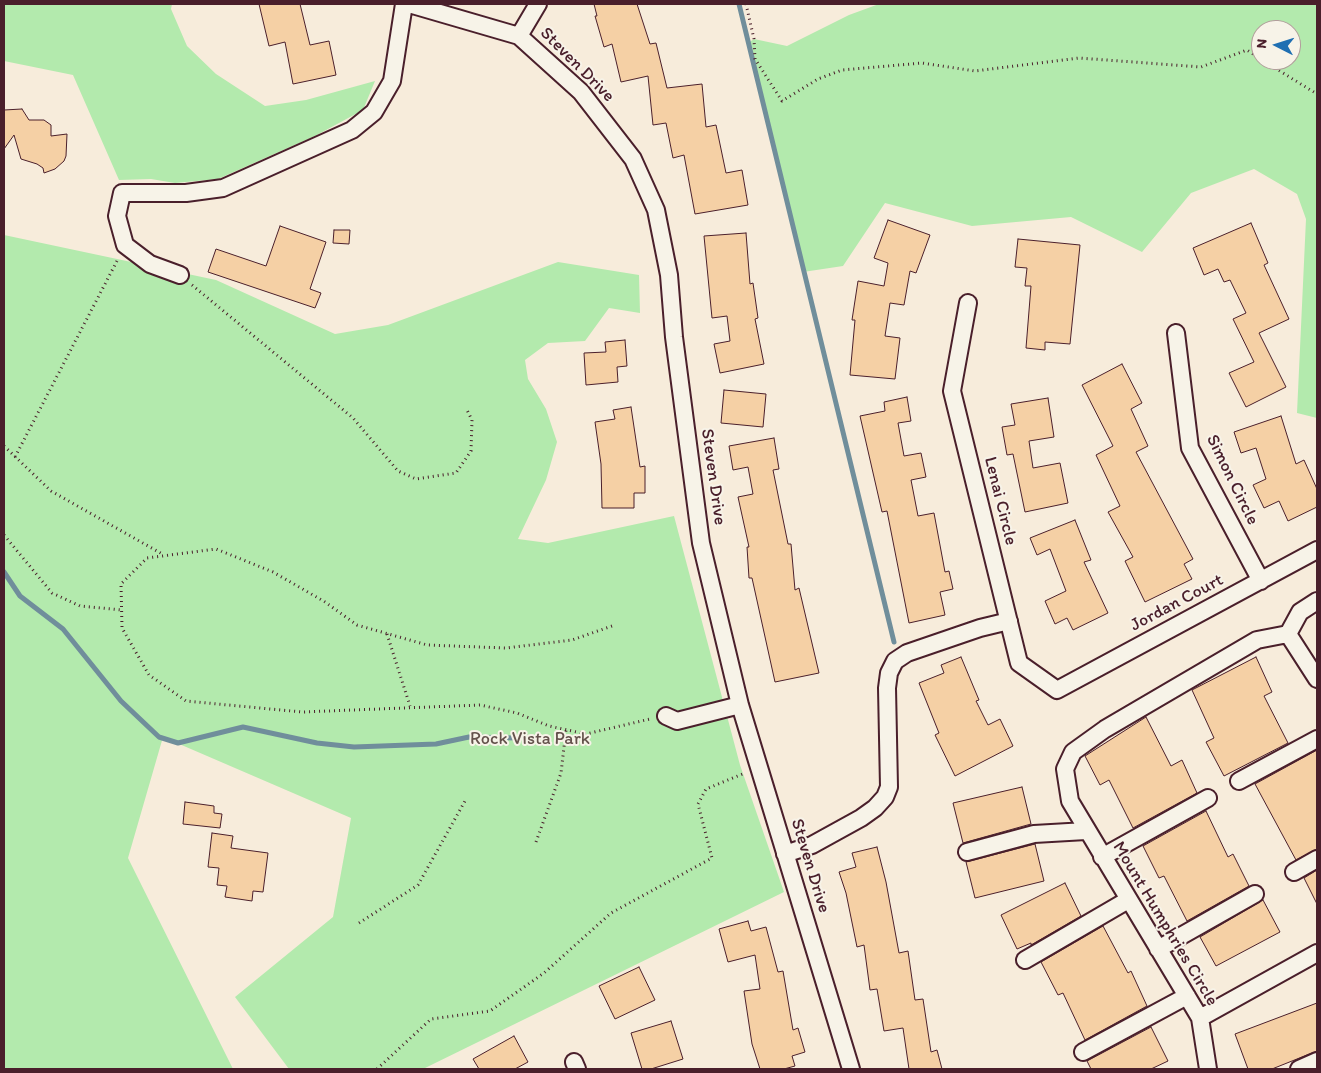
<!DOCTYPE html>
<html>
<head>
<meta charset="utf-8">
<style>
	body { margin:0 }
	#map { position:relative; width:1321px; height:1073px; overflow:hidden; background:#f7ecdb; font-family:Itim,sans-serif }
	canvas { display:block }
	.frame { position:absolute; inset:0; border:5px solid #4a1f2b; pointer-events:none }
	.north { position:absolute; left:1251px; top:20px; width:50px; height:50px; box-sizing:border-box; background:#f7f3e8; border:1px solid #b29e9c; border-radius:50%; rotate:275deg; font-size:14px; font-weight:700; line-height:20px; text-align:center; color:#4a1f2b }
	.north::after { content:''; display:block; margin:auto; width:18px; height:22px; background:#1f6fb2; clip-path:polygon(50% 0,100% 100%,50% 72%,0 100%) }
</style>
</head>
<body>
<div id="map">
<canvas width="1321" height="1073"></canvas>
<div class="frame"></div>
<div class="north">N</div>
</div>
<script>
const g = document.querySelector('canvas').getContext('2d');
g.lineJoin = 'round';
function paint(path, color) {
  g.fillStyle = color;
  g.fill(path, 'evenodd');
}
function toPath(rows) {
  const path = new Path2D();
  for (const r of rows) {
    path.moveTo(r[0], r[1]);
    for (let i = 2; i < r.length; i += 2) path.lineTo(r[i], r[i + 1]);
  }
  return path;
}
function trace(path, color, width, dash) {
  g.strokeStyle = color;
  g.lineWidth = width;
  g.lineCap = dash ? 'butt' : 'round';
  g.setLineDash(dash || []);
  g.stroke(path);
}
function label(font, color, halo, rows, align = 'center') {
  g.font = font + ' Itim,sans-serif';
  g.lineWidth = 4;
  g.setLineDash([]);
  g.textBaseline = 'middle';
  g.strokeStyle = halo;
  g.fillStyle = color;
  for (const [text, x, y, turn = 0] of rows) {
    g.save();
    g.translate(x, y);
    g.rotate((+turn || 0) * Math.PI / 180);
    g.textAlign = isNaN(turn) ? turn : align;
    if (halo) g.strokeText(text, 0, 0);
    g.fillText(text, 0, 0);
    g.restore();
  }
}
paint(toPath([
	[4,4,172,4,171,9,187,46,216,74,265,106,306,100,375,81,363,110,315,136,218,179,175,183,151,179,119,180,73,75,4,61],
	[879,4,1317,4,1317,418,1297,413,1306,219,1297,194,1254,169,1191,193,1142,252,1071,217,972,226,885,203,843,266,803,272,748,43,754,39,787,46,849,15],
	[1261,30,1291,30,1291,60,1261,60],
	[4,235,216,280,335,334,388,325,558,262,639,275,640,313,609,308,585,341,548,343,525,360,528,379,546,409,557,442,546,480,518,539,548,543,674,516,740,765,784,892,423,1069,289,1069,235,997,333,917,351,818,163,737,128,858,233,1069,4,1069]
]), '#b3eaad');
trace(toPath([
	[739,4,894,642],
	[4,572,20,596,63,629,121,701,159,737,178,743,243,727,317,743,354,747,436,744,469,737,518,738]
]), '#708e9b', 5);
const building = toPath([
	[259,4,300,4,310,45,329,41,336,75,293,84,285,42,269,46,259,4],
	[594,4,637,4,650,44,656,43,667,88,702,84,706,127,716,125,726,173,742,170,748,205,695,214,684,155,673,158,666,123,653,125,648,76,621,82,612,44,604,47,595,16,597,16,594,4],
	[22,109,29,120,44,120,51,125,51,136,67,134,66,156,64,161,55,169,44,173,43,168,37,164,21,159,14,135,4,149,4,110,22,109],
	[888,220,930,235,916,273,910,271,904,305,890,303,885,336,900,338,895,379,850,375,855,320,852,320,858,281,884,286,888,263,874,258,888,220],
	[1251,223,1268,263,1264,265,1289,319,1259,333,1286,387,1246,407,1229,373,1254,362,1233,319,1246,313,1230,280,1224,282,1218,269,1204,275,1193,248,1251,223],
	[280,226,326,242,310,289,321,293,315,308,208,272,216,249,266,266,280,226],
	[334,230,350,230,349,244,333,243,334,230],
	[746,233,750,284,753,283,758,318,755,319,764,364,720,373,714,344,730,341,727,316,712,318,704,236,746,233],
	[1018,239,1080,245,1070,344,1045,342,1045,350,1026,348,1031,286,1025,286,1027,268,1015,267,1018,239],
	[625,340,627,366,617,367,618,382,586,385,584,353,606,352,605,342,625,340],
	[1122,364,1142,403,1131,409,1148,446,1136,452,1193,559,1184,564,1192,579,1145,602,1125,561,1133,557,1108,512,1120,506,1096,455,1113,446,1082,385,1122,364],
	[724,390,766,394,763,427,721,423,724,390],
	[907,397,911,421,898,423,904,456,921,453,926,477,911,480,918,516,934,513,945,572,949,571,953,589,940,592,945,615,909,623,887,511,882,512,860,416,885,411,884,402,907,397],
	[1048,398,1054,437,1029,441,1033,468,1060,463,1068,503,1025,512,1013,454,1007,455,1002,427,1015,425,1011,404,1048,398],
	[631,407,640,467,645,466,645,493,634,493,634,508,602,508,601,464,595,422,615,419,613,410,631,407],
	[1281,416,1296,464,1304,460,1317,489,1317,507,1288,521,1279,501,1264,508,1253,485,1266,479,1256,448,1241,453,1234,432,1281,416],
	[774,438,779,469,773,470,788,544,791,544,795,590,799,588,819,673,775,682,752,578,749,578,747,547,749,547,738,497,753,494,748,467,733,470,729,446,774,438],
	[1075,520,1091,560,1084,562,1108,613,1073,630,1067,618,1055,624,1045,601,1066,591,1050,549,1037,555,1030,538,1075,520],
	[961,657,979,700,976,701,988,725,1000,719,1013,746,955,776,935,735,939,733,919,683,944,673,941,665,961,657],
	[1256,657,1272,692,1264,696,1288,743,1224,776,1206,742,1214,738,1192,690,1256,657],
	[1146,717,1171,766,1182,760,1197,793,1133,828,1109,780,1100,785,1085,756,1146,717],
	[1317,750,1317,849,1296,860,1255,784,1317,750],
	[1022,787,1031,824,963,843,953,803,1022,787],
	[185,802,214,806,214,813,222,814,220,828,183,824,185,802],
	[1206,811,1228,857,1233,854,1249,886,1187,921,1164,876,1159,878,1143,846,1206,811],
	[212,833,233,836,231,848,268,853,263,892,253,891,252,901,225,897,227,886,217,885,219,868,208,867,212,833],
	[1035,844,1044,881,975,898,966,862,1035,844],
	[877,847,886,882,899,953,908,951,915,1000,923,999,931,1052,937,1050,942,1069,909,1069,903,1028,884,1031,877,989,870,990,864,945,857,947,846,893,839,872,856,867,852,853,877,847],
	[1317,870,1317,904,1304,878,1317,870],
	[1065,883,1081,916,1031,945,1031,943,1017,949,1001,915,1065,883],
	[1263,900,1280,932,1216,966,1200,937,1263,900],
	[748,921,751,931,766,927,778,972,783,971,793,1030,798,1028,805,1052,792,1056,795,1066,784,1069,760,1069,752,1044,744,991,760,989,755,955,728,962,719,929,748,921],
	[1103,926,1128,973,1131,971,1147,1006,1085,1040,1063,993,1058,995,1041,962,1103,926],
	[639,967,655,1000,615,1019,599,986,639,967],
	[1317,1003,1317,1051,1272,1069,1248,1069,1235,1034,1317,1003],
	[671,1021,683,1059,651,1069,642,1069,631,1033,671,1021],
	[1151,1027,1168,1061,1151,1069,1091,1069,1087,1061,1151,1027],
	[514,1036,528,1062,515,1069,479,1069,473,1059,514,1036]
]);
paint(building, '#f5d0a5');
trace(building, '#4a1f2b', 1);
const minor = toPath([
	[409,4,519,36,581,92,633,159,656,210,669,275,674,337,701,543,740,705,851,1069],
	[519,36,538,4],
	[180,275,150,264,125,245,117,216,122,193,186,193,223,188,352,130,374,112,392,81,404,4],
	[968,303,952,391,1019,663,1057,690,1317,550],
	[1176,333,1190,448,1261,581],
	[1317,601,1300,612,1288,634,1317,679],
	[666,716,677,721,740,705],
	[1239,781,1317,739],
	[967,852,1034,834,1086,831],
	[785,854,812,845,861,818,875,808,885,797,889,787,887,688,889,673,895,661,907,653,980,628,1009,621],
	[1102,857,1208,798],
	[1294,872,1317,859],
	[1158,949,1255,894],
	[1025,960,1128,900],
	[1200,1018,1317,953],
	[1083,1052,1187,996],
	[574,1062,577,1069],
	[1208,1069,1200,1018,1070,801,1065,769,1073,752,1105,729,1257,640,1288,634],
	[1299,1069,1317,1061]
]);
trace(minor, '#4a1f2b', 20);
trace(toPath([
	[746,4,754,39,755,59,782,101,818,79,842,70,922,63,975,71,1079,58,1201,67,1247,50,1261,59],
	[1262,60,1317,94],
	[192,285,353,418,398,471,416,479,456,473,471,451,472,420,467,410],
	[4,446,51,491,164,555],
	[15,457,118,259],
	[4,535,52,593,80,606,122,610],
	[612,626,572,640,506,648,427,645,357,625,325,602,273,572,216,549,147,558,121,584,122,628,149,675,186,701,302,712,480,705,517,713,549,726,586,734,650,719],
	[387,634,410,706],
	[536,842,561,773,566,730],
	[359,923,418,885,465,801],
	[377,1069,431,1019,490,1011,544,973,611,913,712,858,698,804,706,789,745,773]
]), '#4a1f2b', 3, [1, 4]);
trace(minor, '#f7f3e8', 16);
label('18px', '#4a1f2b', '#f7f3e8', [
	["Steven Drive",577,65,45],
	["Steven Drive",713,477,82],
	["Simon Circle",1232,480,64],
	["Lenai Circle",1000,501,76],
	["Jordan Court",1177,603,-28],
	["Steven Drive",810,866,73],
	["Mount Humphries Circle",1165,924,59]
]);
label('18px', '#64524c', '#f7f3e8', [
	["Rock Vista Park",530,739]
]);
</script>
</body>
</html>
